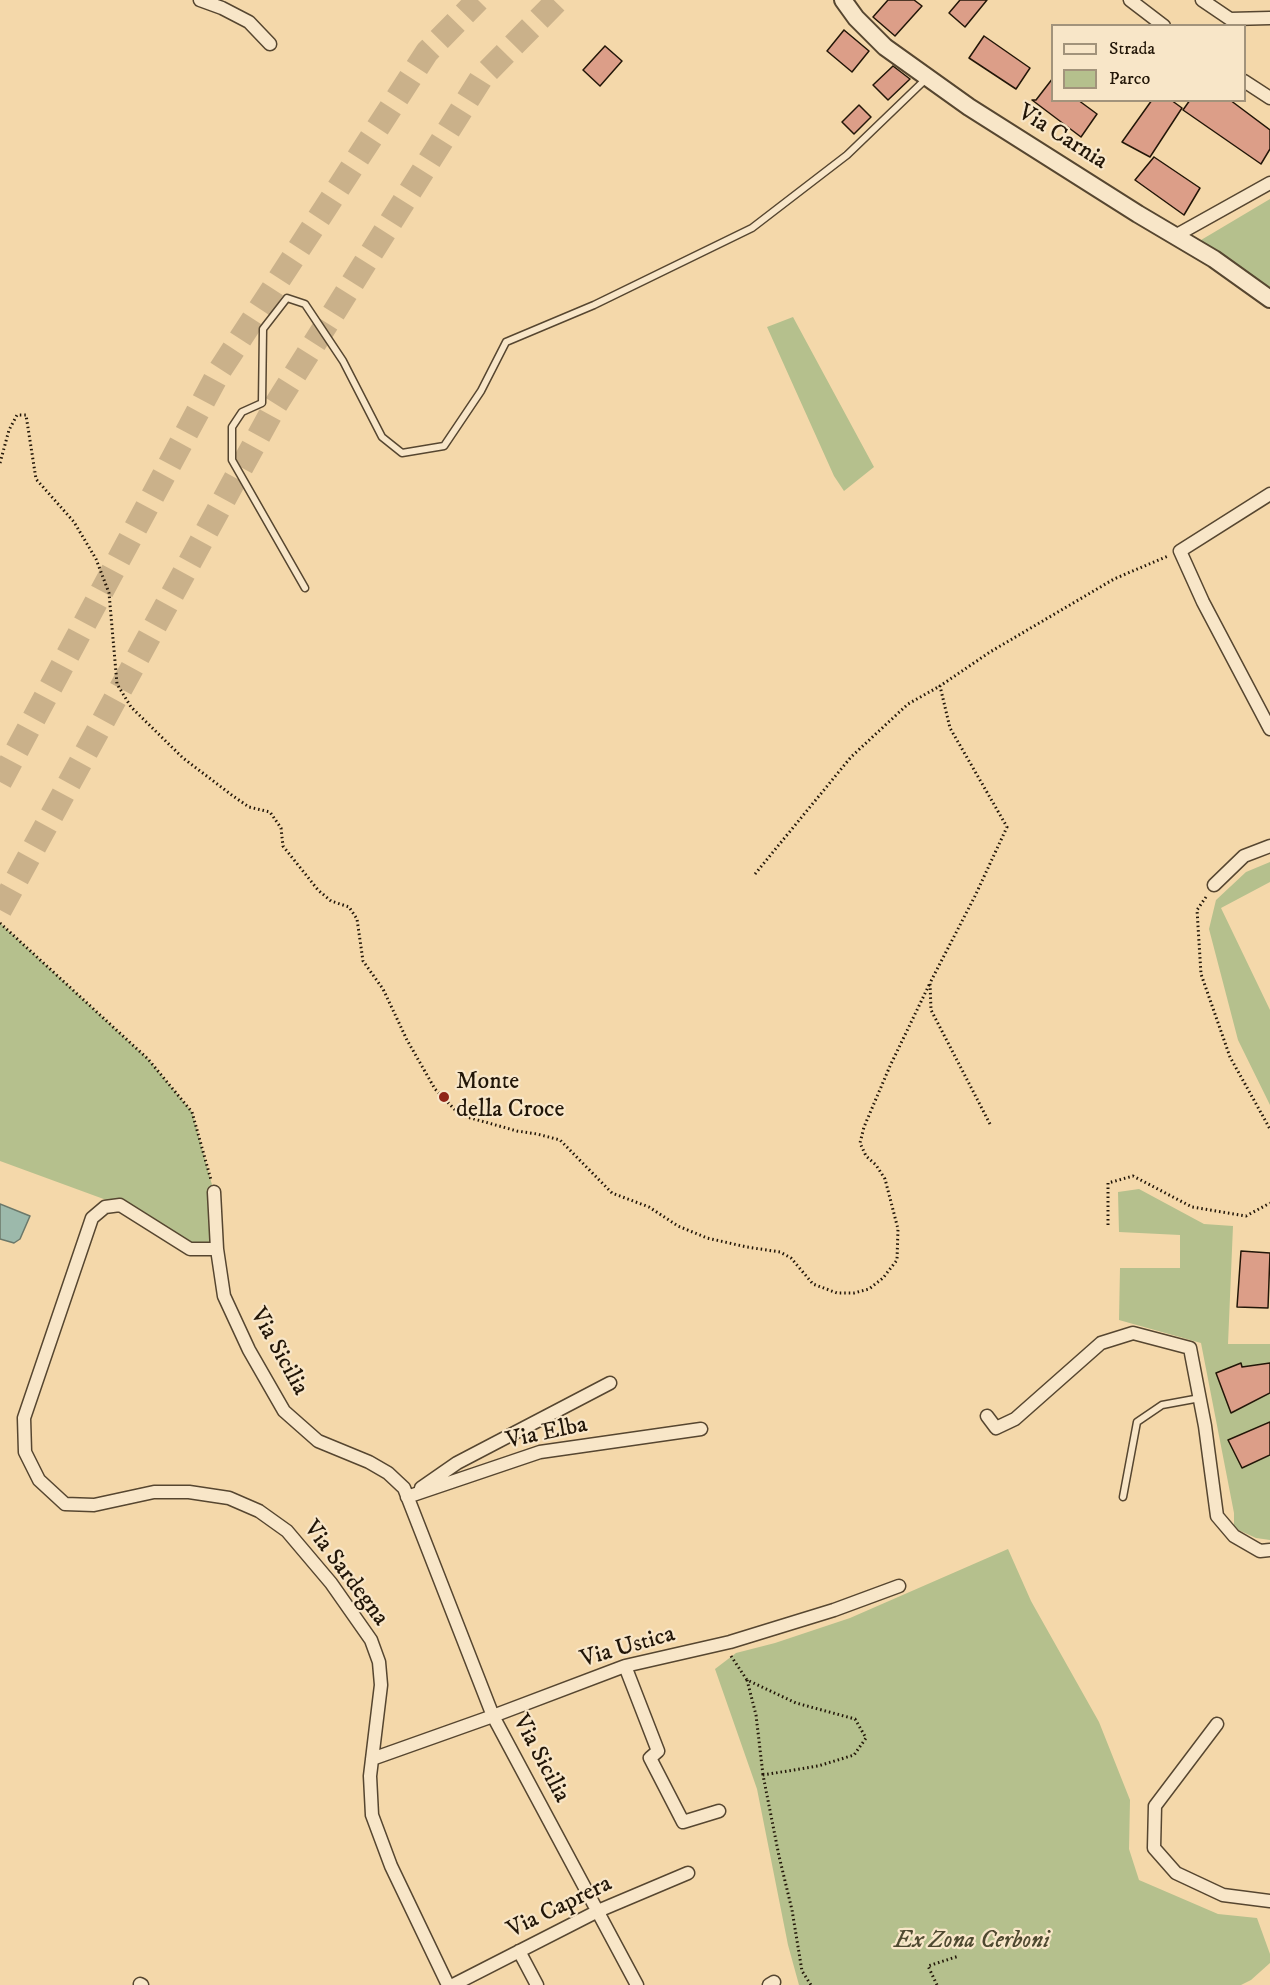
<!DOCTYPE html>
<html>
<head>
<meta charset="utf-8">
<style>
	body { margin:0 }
	#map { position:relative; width:1270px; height:1985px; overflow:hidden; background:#f4d8aa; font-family:"IM FELL DW Pica",serif }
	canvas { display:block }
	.legend { position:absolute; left:1051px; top:24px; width:195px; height:78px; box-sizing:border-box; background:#f8e6c8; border:2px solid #a2937b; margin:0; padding:8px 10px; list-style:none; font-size:18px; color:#221608 }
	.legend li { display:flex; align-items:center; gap:12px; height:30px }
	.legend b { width:30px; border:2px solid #a2937b }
</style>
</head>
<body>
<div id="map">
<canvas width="1270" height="1985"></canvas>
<ul class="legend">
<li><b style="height:8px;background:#f8e6c8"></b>Strada</li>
<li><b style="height:16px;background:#b5c08d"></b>Parco</li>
</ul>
</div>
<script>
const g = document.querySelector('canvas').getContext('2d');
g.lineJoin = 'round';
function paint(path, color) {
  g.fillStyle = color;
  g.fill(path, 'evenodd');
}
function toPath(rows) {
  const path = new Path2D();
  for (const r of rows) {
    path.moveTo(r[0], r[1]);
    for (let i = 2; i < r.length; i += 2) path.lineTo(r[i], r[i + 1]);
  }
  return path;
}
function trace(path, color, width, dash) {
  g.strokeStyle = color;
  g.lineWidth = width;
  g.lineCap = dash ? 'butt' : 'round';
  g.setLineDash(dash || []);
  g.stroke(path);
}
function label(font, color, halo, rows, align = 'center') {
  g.font = font + ' "IM FELL DW Pica",serif';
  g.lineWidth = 4.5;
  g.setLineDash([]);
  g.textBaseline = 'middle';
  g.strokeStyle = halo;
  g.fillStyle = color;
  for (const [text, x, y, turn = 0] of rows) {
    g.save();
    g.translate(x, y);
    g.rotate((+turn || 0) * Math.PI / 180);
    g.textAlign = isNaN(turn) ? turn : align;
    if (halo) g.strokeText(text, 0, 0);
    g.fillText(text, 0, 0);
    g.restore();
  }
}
paint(toPath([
	[1270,199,1270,287,1268,288,1196,243],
	[793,317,874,467,844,491,834,476,767,327],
	[1270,862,1270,882,1221,908,1270,1010,1270,1105,1238,1040,1209,929,1216,900,1246,872],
	[0,923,148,1059,192,1112,214,1192,217,1249,190,1249,120,1205,0,1161],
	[1139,1189,1204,1224,1233,1226,1228,1344,1270,1344,1270,1540,1256,1538,1234,1528,1234,1513,1201,1343,1119,1320,1120,1268,1180,1268,1180,1235,1119,1232,1118,1192],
	[1008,1549,1031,1601,1099,1722,1130,1800,1129,1849,1139,1880,1218,1914,1257,1918,1270,1954,1270,1963,1251,1980,1241,1985,799,1985,788,1945,757,1789,715,1669,736,1653,775,1643,850,1618]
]), '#b5c08d');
const water = toPath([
	[0,1204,30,1216,20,1239,14,1243,0,1239,0,1204]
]);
paint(water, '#9cb9ab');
trace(water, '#6b786a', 1.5);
const building = toPath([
	[888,0,914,0,922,6,895,36,873,17,888,0],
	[960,0,987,0,965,27,949,13,960,0],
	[844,30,869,51,852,72,827,51,844,30],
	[984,36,1030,68,1016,89,969,58,984,36],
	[605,46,622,61,600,86,583,70,605,46],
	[893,66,910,79,888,100,873,85,893,66],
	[1053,78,1053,100,1078,100,1097,114,1081,137,1032,100,1036,100,1053,78],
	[1152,100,1171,100,1182,108,1150,157,1122,142,1152,100],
	[1190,100,1230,100,1270,130,1270,149,1261,164,1183,110,1190,100],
	[859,105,871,117,854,134,842,122,859,105],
	[1154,157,1200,188,1184,215,1135,180,1154,157],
	[1241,1251,1270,1253,1268,1308,1237,1307,1241,1251],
	[1241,1363,1242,1367,1270,1363,1270,1393,1231,1413,1216,1373,1241,1363],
	[1270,1422,1270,1455,1242,1468,1228,1440,1270,1422]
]);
paint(building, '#dc9e88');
trace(building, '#221608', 1.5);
trace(toPath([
	[0,782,220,370,427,52,478,0],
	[0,910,275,406,482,77,558,0]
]), '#cab18a', 24, [24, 12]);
const service = toPath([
	[305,588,232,460,232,427,242,412,262,403,263,329,287,298,305,304,343,361,382,437,402,453,444,446,481,391,506,342,594,305,752,228,847,155,927,78],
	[1123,1497,1137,1422,1162,1405,1200,1398]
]);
const minor = toPath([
	[200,0,222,8,249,22,270,44],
	[1130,0,1164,26],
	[1202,0,1230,19,1270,18],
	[1244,81,1270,98],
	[1175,236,1270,183],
	[1270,494,1180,551,1203,602,1270,729],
	[1214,885,1244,856,1270,846],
	[214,1192,217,1249,224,1296,249,1350,284,1411,318,1441,369,1462,388,1473,404,1488,493,1716,637,1985],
	[217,1249,190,1249,120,1205,105,1207,92,1218,24,1418,25,1452,39,1480,65,1504,94,1505,154,1492,189,1492,229,1498,259,1511,287,1531,331,1583,371,1640,379,1662,381,1685,370,1776,372,1815,391,1866,448,1985],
	[987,1416,996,1428,1015,1419,1101,1343,1133,1333,1190,1348,1205,1426,1217,1516,1234,1536,1260,1551,1270,1550],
	[421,1488,457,1463,610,1383],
	[407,1497,540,1452,701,1429],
	[625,1666,658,1751,650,1758,683,1822,719,1811],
	[1217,1724,1155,1806,1154,1848,1176,1873,1223,1895,1270,1901],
	[372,1759,493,1716,625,1666,730,1642,834,1610,899,1586],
	[519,1951,537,1985],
	[140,1984,142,1985],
	[453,1985,598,1911,688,1873],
	[769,1985,774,1982]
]);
const tertiary = toPath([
	[843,0,856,18,885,47,969,107,1138,214,1214,259,1270,299]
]);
trace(service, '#564630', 9);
trace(minor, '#564630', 15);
trace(tertiary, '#564630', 20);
trace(toPath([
	[0,463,9,430,17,415,26,415,36,479,74,522,96,559,109,593,117,684,131,707,183,758,233,796,249,807,270,812,281,828,283,846,318,890,331,901,349,907,357,919,363,961,383,989,407,1040,435,1089,460,1115,517,1131,537,1134,560,1140,612,1193,649,1207,678,1226,707,1238,747,1247,780,1252,791,1258,813,1284,837,1293,854,1293,869,1289,883,1278,897,1260,898,1229,885,1179,876,1165,866,1156,860,1143,864,1127,890,1066,930,983],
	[755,874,851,757,908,704,940,686],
	[1206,897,1197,910,1201,974,1230,1057,1270,1129],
	[0,923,148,1059,192,1112,211,1180],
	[990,1124,931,1010,930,983,975,896,1007,827,950,728,940,686,990,652,1114,579,1168,556],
	[1108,1225,1108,1183,1133,1176,1192,1207,1246,1216,1270,1203],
	[731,1656,747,1680,796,1703,855,1719,866,1738,854,1755,818,1766,763,1775,779,1856,792,1910,802,1971,811,1985],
	[747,1680,756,1715,763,1775],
	[937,1985,928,1966,959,1956]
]), '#221608', 3, [1.5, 3]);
trace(service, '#f8e6c8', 6);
trace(minor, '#f8e6c8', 12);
trace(tertiary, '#f8e6c8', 16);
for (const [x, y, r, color] of [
	[444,1097,6,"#8f2418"]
]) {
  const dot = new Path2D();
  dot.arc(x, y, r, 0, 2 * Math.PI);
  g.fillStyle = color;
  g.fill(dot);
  trace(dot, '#f8e6c8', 2);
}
label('24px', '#221608', '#f8e6c8', [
	["Via Carnia",1062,138,32],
	["Via Sicilia",278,1352,61],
	["Via Elba",547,1434,-12],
	["Via Sardegna",345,1574,53],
	["Via Ustica",628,1648,-16],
	["Via Sicilia",540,1759,62],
	["Via Caprera",560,1908,-26]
]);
label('24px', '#221608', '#f8e6c8', [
	["Monte",456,1083],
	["della Croce",456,1111]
], 'left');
label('italic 24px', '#4e4930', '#f8e6c8', [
	["Ex Zona Cerboni",972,1942]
]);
</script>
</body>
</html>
